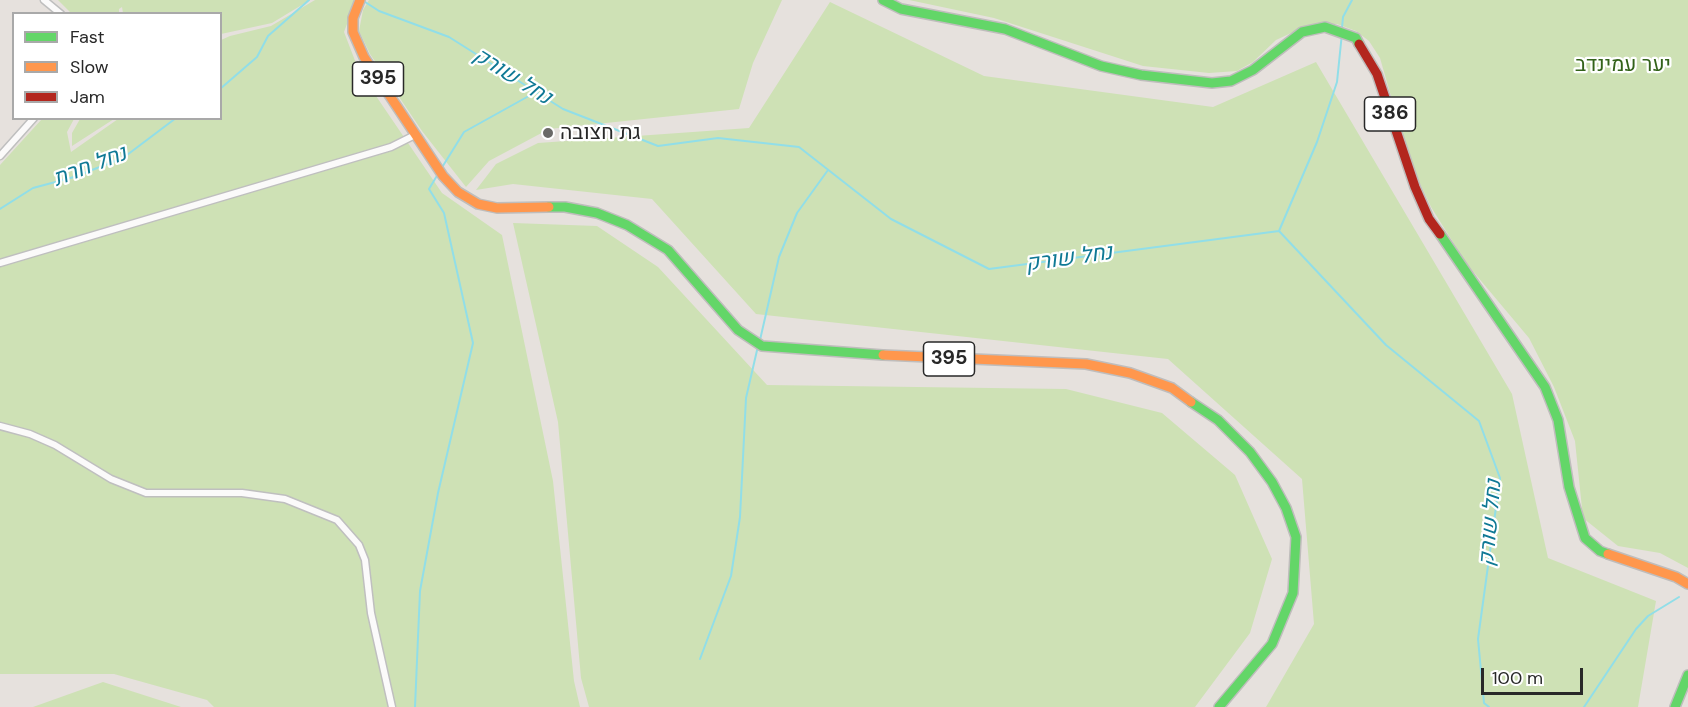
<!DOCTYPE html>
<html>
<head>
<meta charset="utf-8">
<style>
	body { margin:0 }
	#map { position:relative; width:1688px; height:707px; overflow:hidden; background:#e6e1dd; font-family:"DM Sans",sans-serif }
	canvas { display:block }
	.legend { position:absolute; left:12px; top:12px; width:210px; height:108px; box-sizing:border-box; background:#fff; border:2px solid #a9a9a9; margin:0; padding:8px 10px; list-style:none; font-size:18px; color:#282828 }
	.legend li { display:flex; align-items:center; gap:12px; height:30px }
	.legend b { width:30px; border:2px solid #a9a9a9 }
	.scale { position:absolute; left:1481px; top:668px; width:102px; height:27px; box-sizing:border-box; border:3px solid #282828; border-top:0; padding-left:8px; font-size:18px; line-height:21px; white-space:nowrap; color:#282828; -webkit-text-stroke:4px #fff; paint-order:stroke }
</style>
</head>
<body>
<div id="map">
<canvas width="1688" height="707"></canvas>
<ul class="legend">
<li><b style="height:8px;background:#63d668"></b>Fast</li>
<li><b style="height:8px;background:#ff974d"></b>Slow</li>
<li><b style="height:8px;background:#b3261e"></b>Jam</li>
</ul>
<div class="scale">100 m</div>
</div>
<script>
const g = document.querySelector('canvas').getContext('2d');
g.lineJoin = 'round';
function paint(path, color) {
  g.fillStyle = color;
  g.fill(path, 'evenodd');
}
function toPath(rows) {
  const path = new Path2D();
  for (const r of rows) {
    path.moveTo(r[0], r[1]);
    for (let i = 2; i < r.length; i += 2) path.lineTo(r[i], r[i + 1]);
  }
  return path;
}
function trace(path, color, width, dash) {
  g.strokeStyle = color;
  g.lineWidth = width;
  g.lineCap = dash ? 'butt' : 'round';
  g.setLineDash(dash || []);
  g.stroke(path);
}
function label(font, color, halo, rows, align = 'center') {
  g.font = font + ' "DM Sans",Heebo,sans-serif';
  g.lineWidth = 4.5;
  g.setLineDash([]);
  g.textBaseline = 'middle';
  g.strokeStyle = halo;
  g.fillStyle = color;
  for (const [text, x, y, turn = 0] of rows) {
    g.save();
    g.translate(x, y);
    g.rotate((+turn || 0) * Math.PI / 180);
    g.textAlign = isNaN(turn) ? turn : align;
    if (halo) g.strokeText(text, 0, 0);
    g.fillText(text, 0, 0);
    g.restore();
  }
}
paint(toPath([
	[58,0,310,0,272,23,221,34,220,14,123,13,122,7,119,9,119,13,71,13],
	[315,0,356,0,344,32,359,71,442,193,502,235,553,481,574,681,580,707,214,707,207,700,114,674,0,674,0,165,42,119,74,119,67,132,71,152,118,119,220,118,221,40,230,36,271,26],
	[369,0,782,0,753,63,739,109,549,129,489,161,466,187,422,131,370,54,359,31,363,10],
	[909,0,1688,0,1688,568,1660,553,1618,546,1583,518,1575,441,1554,387,1529,338,1466,263,1431,207,1410,162,1380,58,1369,41,1356,31,1337,24,1302,28,1276,40,1253,62,1237,71,1209,73,1143,66,994,18],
	[830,2,984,76,1213,107,1316,62,1512,394,1548,558,1656,601,1638,707,1266,707,1314,624,1302,479,1168,359,756,314,652,199,513,184,476,190,496,164,538,143,749,128],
	[80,119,80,118,114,119,72,146,72,133],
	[513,223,597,226,658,267,767,385,1066,389,1162,413,1235,475,1272,559,1250,633,1195,707,589,707,581,678,558,422],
	[103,682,181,707,33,707]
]), '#cee1b5');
trace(toPath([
	[362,0,379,11,449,37,563,109,658,146,718,138,799,147,891,219,989,269,1279,231,1386,345,1479,421,1500,478,1478,639,1484,703,1489,707],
	[1342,28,1343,17,1352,0],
	[220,89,257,57,268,36,309,0],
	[441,169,464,132,536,92],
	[0,209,33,188,74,177,123,158,176,118],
	[1279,231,1317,142,1337,82,1342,33],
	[760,340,779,257,797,213,828,170],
	[700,659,731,576,740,517,746,398,758,346],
	[415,707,420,591,438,493,473,343,444,213,429,189,438,174],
	[1584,707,1636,629,1648,616,1679,597]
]), '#91dee8', 2);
const street = toPath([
	[44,0,61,14],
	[0,156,34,118],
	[0,263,391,147,415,135],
	[0,426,30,434,55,445,111,479,146,493,242,493,285,499,337,520,359,545,365,560,371,613,392,707]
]);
const fast = toPath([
	[883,0,901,9,1005,29,1101,66,1141,75,1212,83,1231,81,1253,70,1302,32,1325,27,1356,38,1359,44],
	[549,207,565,207,597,213,627,225,668,250,738,330,762,346,883,355],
	[1440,234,1545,387,1558,420,1569,487,1585,538,1600,551,1608,554],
	[1191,402,1218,420,1250,452,1272,482,1286,508,1296,537,1293,593,1272,644,1219,707],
	[1675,707,1688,675]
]);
const slow = toPath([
	[360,0,353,18,353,32,364,57,443,176,458,192,478,204,497,208,549,207],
	[883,355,1086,364,1130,373,1172,388,1191,402],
	[1608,554,1676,577,1688,584]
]);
const jam = toPath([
	[1359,44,1377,74,1415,187,1429,219,1440,234]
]);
trace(street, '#bfbfbf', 9);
trace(fast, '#bfbdbc', 12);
trace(slow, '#bfbdbc', 12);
trace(jam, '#bfbdbc', 12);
trace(street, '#fbfafa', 6);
trace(fast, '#63d668', 9);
trace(slow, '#ff974d', 9);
trace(jam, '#b3261e', 9);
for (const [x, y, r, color] of [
	[548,133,6,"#6a6967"]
]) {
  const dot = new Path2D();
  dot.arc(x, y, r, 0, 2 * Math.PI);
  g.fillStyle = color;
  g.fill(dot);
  trace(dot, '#fff', 2);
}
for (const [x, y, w] of [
	[378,79,51],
	[1390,114,51],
	[949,359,51]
]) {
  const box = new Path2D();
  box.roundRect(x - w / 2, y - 17, w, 34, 4.5);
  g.fillStyle = '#fff';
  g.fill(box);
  trace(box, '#282828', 1.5);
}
label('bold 20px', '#282828', null, [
	["395",378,79],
	["386",1390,114],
	["395",949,359]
]);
label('21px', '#33621a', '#fff', [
	["יער עמינדב",1623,65]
]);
label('21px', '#282828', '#fff', [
	["גת חצובה",560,133]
], 'left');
label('italic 22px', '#0f7995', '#fff', [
	["נחל שורק",512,77,32],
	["נחל חרת",90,167,-21],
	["נחל שורק",1069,259,-8],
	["נחל שורק",1491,523,-85]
]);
</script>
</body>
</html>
